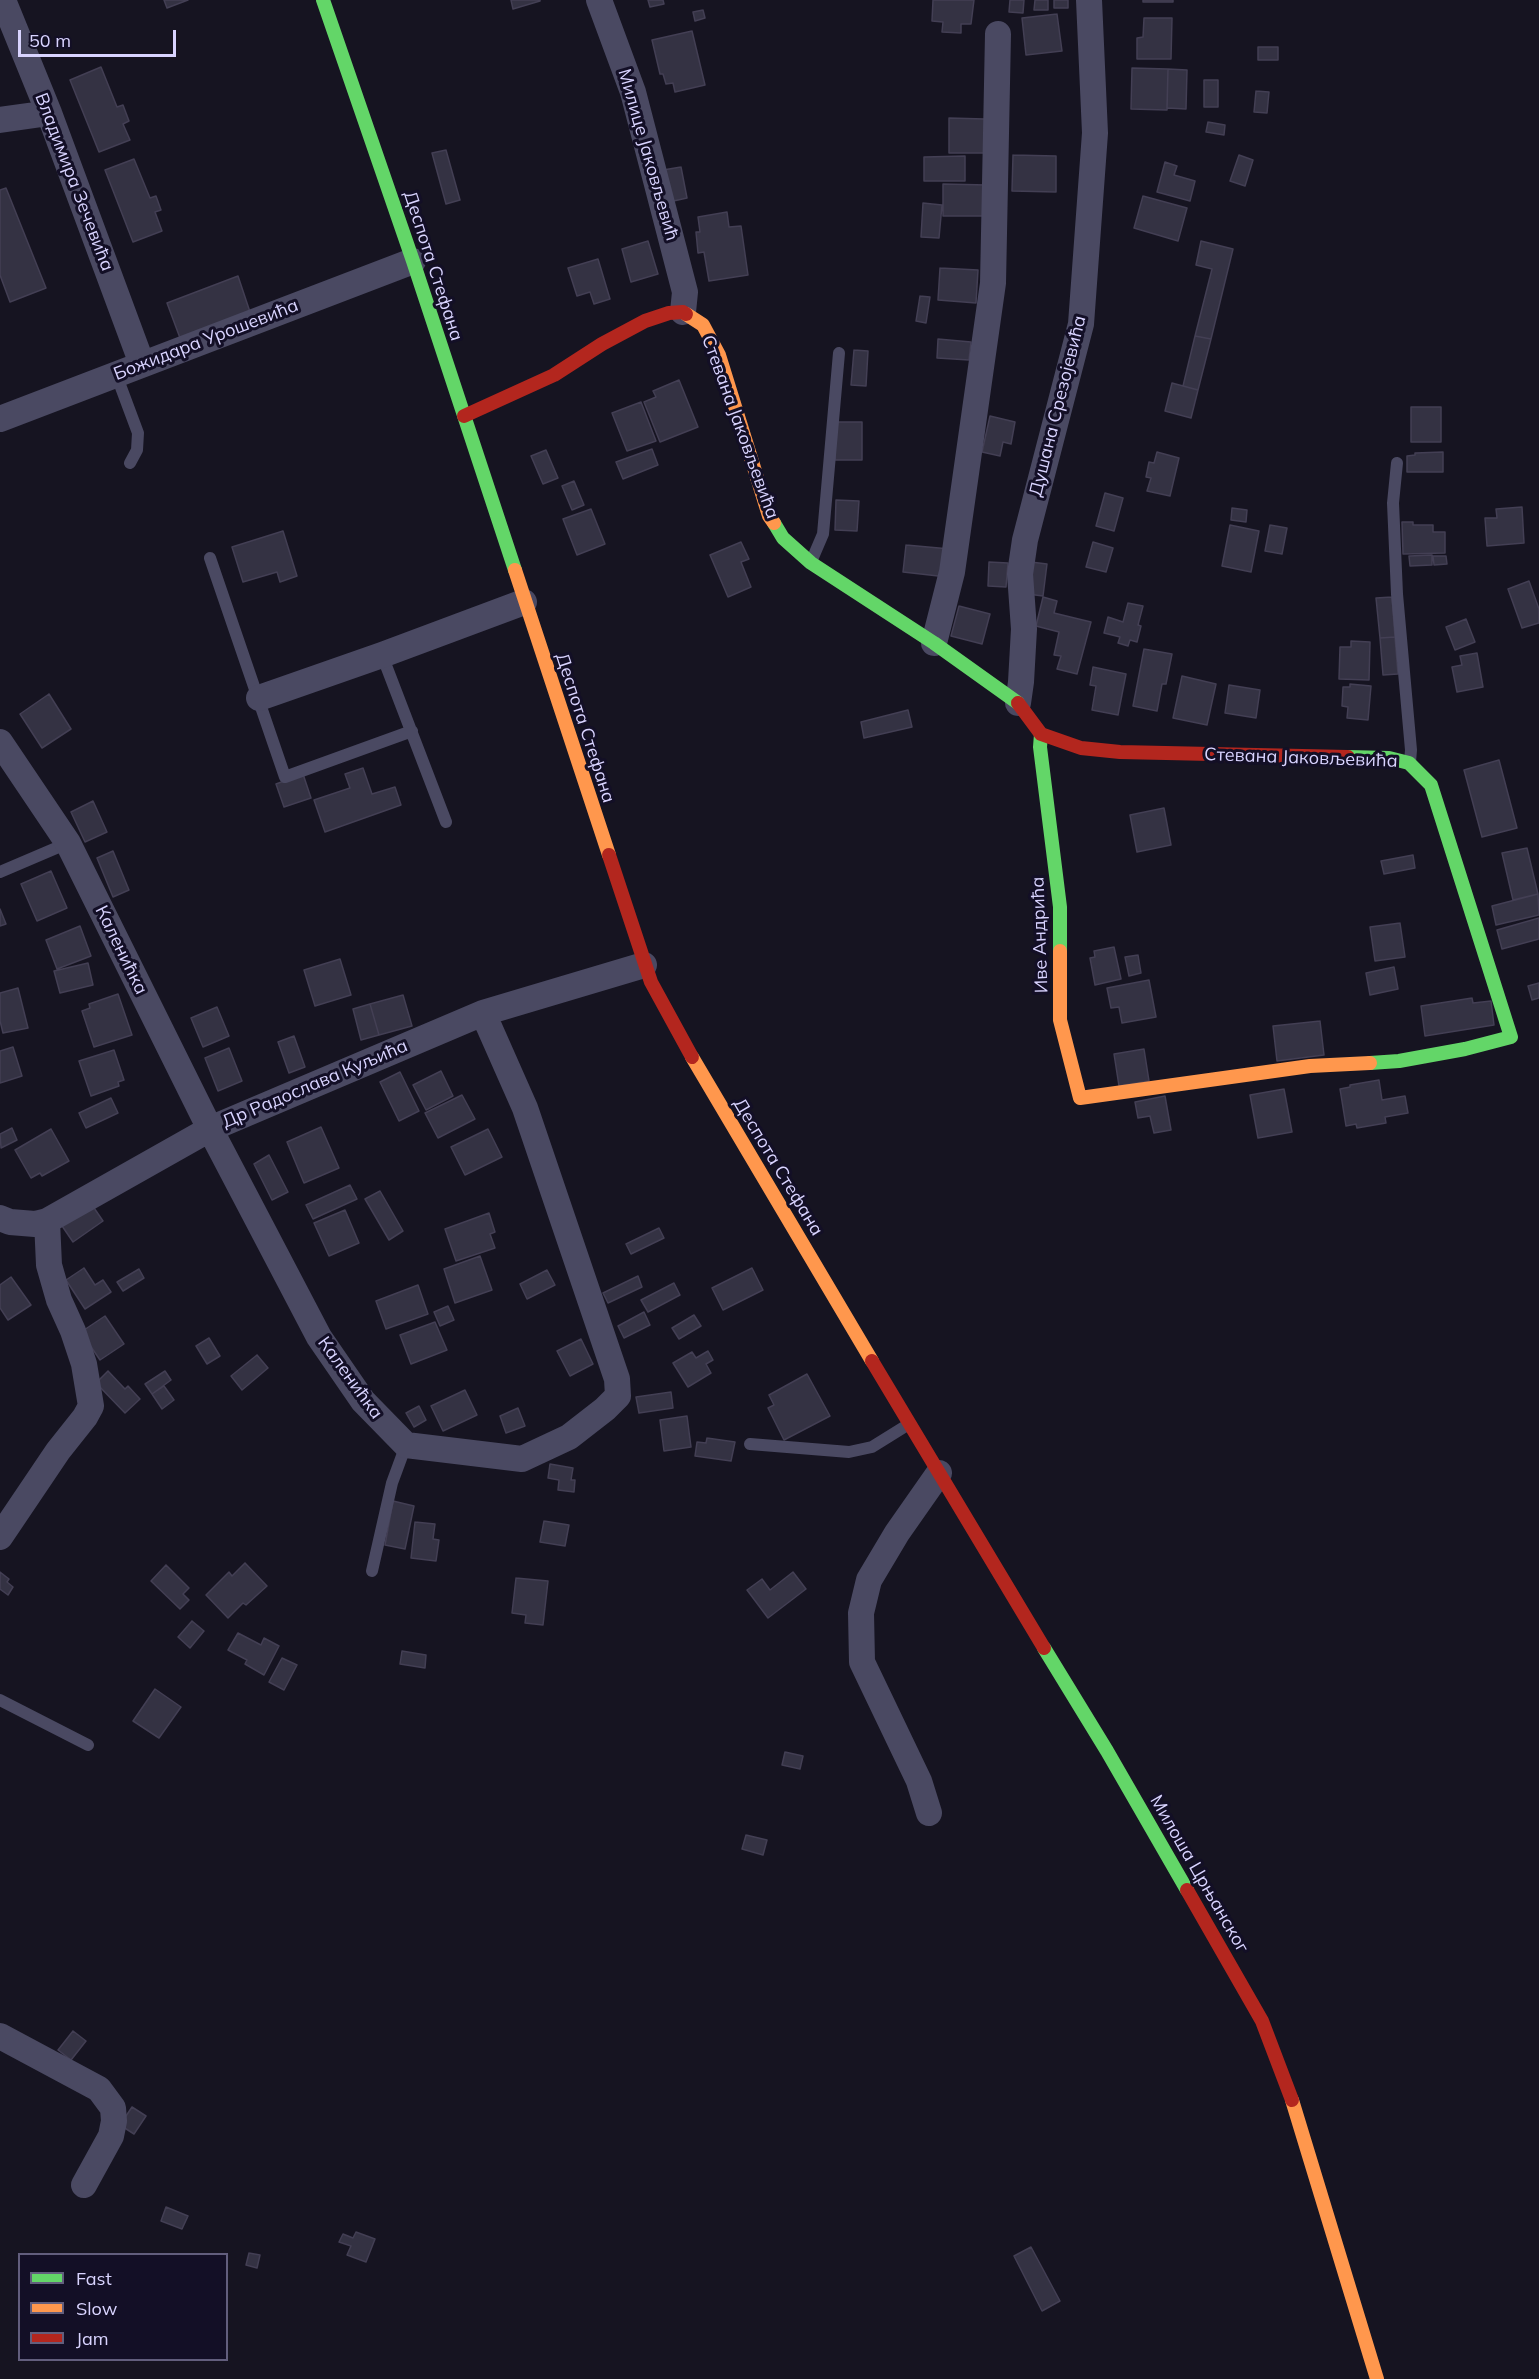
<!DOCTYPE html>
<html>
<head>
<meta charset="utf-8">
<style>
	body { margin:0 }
	#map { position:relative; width:1539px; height:2379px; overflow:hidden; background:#161421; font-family:Mulish,sans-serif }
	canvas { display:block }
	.legend { position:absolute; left:18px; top:2253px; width:210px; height:108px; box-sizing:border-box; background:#130f26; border:2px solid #625e7d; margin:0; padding:8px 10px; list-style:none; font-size:18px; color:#d9d4ff }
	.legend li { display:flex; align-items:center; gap:12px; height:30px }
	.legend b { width:30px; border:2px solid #625e7d }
	.scale { position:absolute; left:18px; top:30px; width:158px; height:27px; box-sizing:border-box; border:3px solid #d9d4ff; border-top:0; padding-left:8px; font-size:18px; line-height:21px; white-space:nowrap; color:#d9d4ff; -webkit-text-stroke:4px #130f26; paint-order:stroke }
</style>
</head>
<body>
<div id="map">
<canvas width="1539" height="2379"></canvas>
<ul class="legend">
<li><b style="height:8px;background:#63d668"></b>Fast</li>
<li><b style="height:8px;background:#ff974d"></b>Slow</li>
<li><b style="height:8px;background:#b3261e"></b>Jam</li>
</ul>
<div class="scale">50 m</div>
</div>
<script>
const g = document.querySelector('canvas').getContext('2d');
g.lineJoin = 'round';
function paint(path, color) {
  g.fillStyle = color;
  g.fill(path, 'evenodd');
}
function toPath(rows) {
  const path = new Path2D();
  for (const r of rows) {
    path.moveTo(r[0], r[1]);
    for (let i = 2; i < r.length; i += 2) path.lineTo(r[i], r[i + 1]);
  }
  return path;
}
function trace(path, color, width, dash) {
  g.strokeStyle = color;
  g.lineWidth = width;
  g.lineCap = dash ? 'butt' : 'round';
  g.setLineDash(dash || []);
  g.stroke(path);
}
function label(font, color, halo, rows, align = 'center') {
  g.font = font + ' Mulish,sans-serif';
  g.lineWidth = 6;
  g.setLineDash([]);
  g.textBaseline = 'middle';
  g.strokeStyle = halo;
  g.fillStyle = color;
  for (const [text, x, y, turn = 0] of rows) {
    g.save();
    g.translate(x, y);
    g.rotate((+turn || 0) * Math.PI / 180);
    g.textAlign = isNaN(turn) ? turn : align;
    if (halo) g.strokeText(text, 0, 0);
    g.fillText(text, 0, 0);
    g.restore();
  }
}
const building = toPath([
	[164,0,188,0,167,8,164,0],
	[511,0,540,0,540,1,513,9,511,0],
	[648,0,663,0,664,4,650,7,648,0],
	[933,0,974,0,971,24,961,24,961,33,942,32,943,22,932,21,933,0],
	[1010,0,1024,0,1023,13,1009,12,1010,0],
	[1035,0,1048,0,1048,10,1034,10,1035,0],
	[1054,0,1068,0,1068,8,1054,8,1054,0],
	[1143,0,1173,0,1173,2,1143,2,1143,0],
	[703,10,705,18,695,21,693,12,703,10],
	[1057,14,1062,51,1026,55,1022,18,1057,14],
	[1144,18,1172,18,1171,59,1137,59,1137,38,1143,37,1144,18],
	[692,31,705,85,675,92,673,83,666,84,663,74,660,74,652,40,692,31],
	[1258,47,1278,47,1278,60,1258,60,1258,47],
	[101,67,117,107,123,105,129,121,123,124,130,140,99,152,70,80,101,67],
	[1132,68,1168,69,1167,110,1131,109,1132,68],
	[1168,69,1187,70,1186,109,1167,108,1168,69],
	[1204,80,1218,80,1218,107,1204,107,1204,80],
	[1256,91,1269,92,1267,113,1254,112,1256,91],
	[949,118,985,119,984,153,949,153,949,118],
	[1208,122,1225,125,1224,135,1206,132,1208,122],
	[446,150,460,200,446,204,432,153,446,150],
	[1013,155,1056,156,1056,192,1012,191,1013,155],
	[1239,155,1253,160,1245,186,1230,181,1239,155],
	[965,156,965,181,924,181,924,157,965,156],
	[134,159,150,198,156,196,161,210,155,212,162,231,133,242,105,170,134,159],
	[1165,162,1177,166,1174,175,1195,181,1190,201,1157,192,1165,162],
	[681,167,687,198,669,202,663,170,681,167],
	[943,184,987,185,986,216,943,216,943,184],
	[6,188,46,288,10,302,0,275,0,190,6,188],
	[1143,196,1187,208,1178,241,1134,228,1143,196],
	[923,203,942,205,939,238,921,237,923,203],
	[727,212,729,227,741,226,748,275,709,281,704,252,698,253,696,232,700,232,698,217,727,212],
	[648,241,658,274,631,282,622,249,648,241],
	[1201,241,1233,249,1211,339,1195,336,1212,269,1196,265,1201,241],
	[598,259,610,299,594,304,590,292,577,296,568,268,598,259],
	[940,268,978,270,976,303,938,300,940,268],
	[238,276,250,312,180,338,167,303,238,276],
	[920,296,930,297,926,323,916,321,920,296],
	[1195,336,1211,339,1198,390,1183,386,1195,336],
	[938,339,971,342,969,360,937,358,938,339],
	[854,350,868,351,866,386,851,385,854,350],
	[679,380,698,427,660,442,644,402,656,397,653,391,679,380],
	[1172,383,1198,390,1191,418,1165,411,1172,383],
	[641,402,656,441,627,451,612,413,641,402],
	[1411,407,1441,407,1441,442,1411,442,1411,407],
	[990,416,1015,422,1011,444,1003,442,1000,456,982,452,990,416],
	[835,422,862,422,862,460,835,460,835,422],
	[652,449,658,465,623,479,616,462,652,449],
	[546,450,558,478,543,484,531,456,546,450],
	[1157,452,1179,458,1170,496,1147,491,1151,478,1146,477,1149,462,1154,463,1157,452],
	[1443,452,1443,472,1407,472,1407,456,1415,455,1415,453,1443,452],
	[574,481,584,505,572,510,562,486,574,481],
	[1105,493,1123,498,1114,531,1096,526,1105,493],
	[836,500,859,501,857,531,835,530,836,500],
	[1522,507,1524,543,1487,546,1485,518,1497,518,1496,509,1522,507],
	[1232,508,1247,510,1246,522,1231,520,1232,508],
	[591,509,605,544,577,555,563,519,591,509],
	[1402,522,1413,522,1413,525,1433,525,1433,532,1445,532,1445,553,1403,554,1402,522],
	[1230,525,1259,531,1251,572,1222,566,1230,525],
	[1270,525,1287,528,1282,554,1265,551,1270,525],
	[283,531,297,576,280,582,277,572,243,582,232,547,283,531],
	[741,542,749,559,741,562,751,587,728,597,710,555,741,542],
	[1093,542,1113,548,1106,572,1086,567,1093,542],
	[906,545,950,549,947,577,903,572,906,545],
	[1432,555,1432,565,1410,566,1409,556,1432,555],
	[1433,556,1446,556,1447,564,1434,565,1433,556],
	[989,562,1008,563,1006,587,988,586,989,562],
	[1031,562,1047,564,1043,596,1027,594,1031,562],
	[1529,581,1539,609,1539,623,1522,628,1508,589,1529,581],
	[1043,597,1057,601,1054,613,1091,622,1077,674,1057,669,1061,656,1054,655,1059,632,1036,626,1043,597],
	[1392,597,1395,637,1380,638,1376,598,1392,597],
	[1128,603,1143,606,1138,625,1141,626,1137,642,1130,640,1128,646,1118,643,1120,637,1104,633,1108,617,1123,622,1128,603],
	[959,606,990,614,982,644,951,636,959,606],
	[1466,619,1475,642,1455,650,1446,627,1466,619],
	[1395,637,1398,674,1383,675,1380,638,1395,637],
	[1351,641,1370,642,1369,680,1339,679,1340,647,1351,647,1351,641],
	[1144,649,1172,654,1166,684,1162,684,1157,711,1133,706,1144,649],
	[1477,653,1483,687,1457,692,1452,667,1462,665,1460,656,1477,653],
	[1093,667,1126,674,1118,715,1092,710,1096,686,1090,685,1093,667],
	[1182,676,1216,684,1207,725,1173,718,1182,676],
	[1350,684,1371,686,1368,720,1347,718,1348,707,1342,706,1343,687,1350,687,1350,684],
	[1229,685,1260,690,1256,718,1225,713,1229,685],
	[49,694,71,729,42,748,20,714,49,694],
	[908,710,912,727,864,738,861,722,908,710],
	[1499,760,1517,828,1482,837,1464,770,1499,760],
	[363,768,372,794,395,787,401,805,325,832,314,800,350,788,345,774,363,768],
	[303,774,311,798,284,807,276,784,303,774],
	[93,801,107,832,85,842,71,812,93,801],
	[1164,808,1171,845,1137,852,1130,815,1164,808],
	[1527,848,1538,894,1513,900,1502,853,1527,848],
	[113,851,129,890,113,897,97,858,113,851],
	[1413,855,1415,868,1384,874,1381,861,1413,855],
	[51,871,67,908,37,921,21,884,51,871],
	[1538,894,1539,915,1496,925,1492,906,1538,894],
	[0,909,6,924,0,926,0,909],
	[1539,918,1539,939,1502,949,1497,930,1539,918],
	[1400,923,1405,957,1375,961,1370,927,1400,923],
	[80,926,91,956,57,969,46,940,80,926],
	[1114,947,1121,979,1095,985,1090,958,1095,957,1094,951,1114,947],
	[1138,955,1141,973,1129,976,1125,957,1138,955],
	[340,959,351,995,315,1006,304,970,340,959],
	[88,963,93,985,60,993,54,971,88,963],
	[1394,967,1398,989,1370,995,1366,973,1394,967],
	[1149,980,1156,1017,1122,1023,1119,1007,1111,1008,1107,988,1149,980],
	[1539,983,1539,998,1532,1000,1528,986,1539,983],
	[18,988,28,1028,3,1033,0,1021,0,993,18,988],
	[118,994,132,1035,94,1047,82,1011,90,1008,89,1004,118,994],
	[403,995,412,1026,379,1035,370,1004,403,995],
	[1472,998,1473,1003,1491,1001,1494,1025,1425,1036,1421,1006,1472,998],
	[370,1004,379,1035,361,1040,353,1009,370,1004],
	[217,1007,229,1036,203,1047,191,1018,217,1007],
	[1320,1021,1324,1055,1277,1061,1273,1026,1320,1021],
	[294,1036,305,1067,289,1073,278,1042,294,1036],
	[13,1047,22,1076,0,1083,0,1051,13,1047],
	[229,1048,242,1081,218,1091,205,1058,229,1048],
	[1144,1049,1149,1081,1119,1086,1114,1054,1144,1049],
	[114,1050,124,1080,118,1082,119,1086,91,1096,79,1061,114,1050],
	[441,1071,453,1096,426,1110,413,1085,441,1071],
	[400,1072,419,1111,399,1121,380,1082,400,1072],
	[1379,1080,1382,1100,1405,1096,1408,1113,1385,1117,1386,1123,1357,1128,1356,1124,1346,1126,1340,1089,1350,1087,1350,1085,1379,1080],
	[1284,1089,1292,1132,1258,1138,1250,1095,1284,1089],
	[462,1095,475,1119,438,1138,425,1113,462,1095],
	[1165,1096,1171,1130,1154,1133,1150,1116,1138,1118,1135,1102,1165,1096],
	[111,1098,118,1113,86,1128,79,1113,111,1098],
	[321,1127,339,1168,304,1183,287,1142,321,1127],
	[12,1128,17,1140,1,1148,0,1134,12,1128],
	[51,1129,69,1161,42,1176,40,1173,31,1178,15,1150,51,1129],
	[488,1129,502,1157,465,1175,451,1147,488,1129],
	[269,1155,288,1192,272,1200,254,1164,269,1155],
	[350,1185,357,1199,313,1219,306,1205,350,1185],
	[380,1191,403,1231,389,1240,365,1199,380,1191],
	[90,1202,103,1221,73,1242,60,1223,90,1202],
	[345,1210,359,1243,329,1256,314,1223,345,1210],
	[489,1213,495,1232,490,1234,495,1248,456,1261,445,1229,489,1213],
	[659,1228,664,1238,631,1254,626,1244,659,1228],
	[480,1256,492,1290,455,1303,444,1269,480,1256],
	[84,1268,95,1285,103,1280,111,1292,85,1309,66,1280,84,1268],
	[752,1268,763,1290,723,1310,712,1288,752,1268],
	[139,1269,144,1278,123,1291,117,1282,139,1269],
	[547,1270,555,1285,527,1299,520,1284,547,1270],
	[638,1276,642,1287,608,1303,603,1293,638,1276],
	[11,1277,31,1305,8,1320,0,1308,0,1285,11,1277],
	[674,1283,680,1295,648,1312,641,1300,674,1283],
	[418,1285,428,1314,386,1329,376,1301,418,1285],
	[448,1306,454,1320,440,1326,434,1312,448,1306],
	[644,1312,650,1325,624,1338,618,1326,644,1312],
	[694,1315,701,1326,679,1339,672,1328,694,1315],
	[105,1316,124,1344,100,1360,81,1332,105,1316],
	[435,1322,447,1350,411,1364,400,1335,435,1322],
	[209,1338,220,1356,207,1364,196,1346,209,1338],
	[581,1339,593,1364,570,1376,557,1351,581,1339],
	[708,1351,713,1360,706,1364,711,1373,688,1387,673,1363,692,1352,696,1358,708,1351],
	[257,1355,268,1368,242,1390,231,1376,257,1355],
	[108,1371,125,1389,128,1386,140,1399,125,1413,96,1383,108,1371],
	[165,1371,171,1380,152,1394,145,1384,165,1371],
	[807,1374,830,1416,784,1440,768,1408,774,1405,769,1395,807,1374],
	[164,1386,174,1400,162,1409,152,1394,164,1386],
	[465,1390,477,1415,443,1431,431,1406,465,1390],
	[671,1392,673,1408,639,1413,636,1397,671,1392],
	[419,1406,426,1420,414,1427,406,1413,419,1406],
	[518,1408,525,1426,506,1433,500,1416,518,1408],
	[687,1416,691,1447,664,1451,660,1420,687,1416],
	[707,1438,735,1442,731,1461,695,1456,697,1442,706,1443,707,1438],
	[550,1464,573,1468,571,1480,575,1480,574,1492,558,1490,559,1480,548,1478,550,1464],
	[393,1501,414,1506,405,1549,385,1545,393,1501],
	[544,1521,569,1525,565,1546,540,1542,544,1521],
	[415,1522,435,1524,433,1539,439,1540,436,1561,411,1558,415,1522],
	[245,1563,267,1586,246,1605,243,1603,228,1618,206,1595,229,1572,232,1576,245,1563],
	[166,1565,189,1588,183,1594,189,1600,180,1609,151,1581,166,1565],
	[0,1572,9,1579,7,1582,13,1587,8,1595,0,1589,0,1572],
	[793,1572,806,1589,768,1618,747,1590,762,1579,770,1590,793,1572],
	[516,1578,548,1581,543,1625,525,1623,526,1615,512,1613,516,1578],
	[192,1621,204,1631,190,1648,178,1637,192,1621],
	[238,1633,261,1645,264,1638,279,1646,264,1675,245,1664,247,1660,228,1650,238,1633],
	[402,1651,426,1655,425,1668,400,1664,402,1651],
	[282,1658,297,1665,284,1690,269,1682,282,1658],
	[155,1689,181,1707,159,1738,133,1721,155,1689],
	[785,1752,803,1756,800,1769,782,1765,785,1752],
	[746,1835,767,1840,763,1855,742,1849,746,1835],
	[73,2031,86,2041,71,2060,58,2050,73,2031],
	[132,2107,146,2116,134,2134,120,2125,132,2107],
	[166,2207,188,2216,182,2229,161,2221,166,2207],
	[356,2232,375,2239,366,2262,347,2255,351,2246,339,2242,343,2234,353,2238,356,2232],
	[1031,2247,1060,2301,1042,2311,1014,2256,1031,2247],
	[249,2253,260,2255,257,2268,246,2265,249,2253]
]);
paint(building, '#343243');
trace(building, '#433f54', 1.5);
trace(toPath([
	[116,374,138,433,137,450,130,463],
	[1397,463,1393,503,1397,594,1411,750,1410,762],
	[210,558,285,777,412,731],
	[811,562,823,534,839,353],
	[382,655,446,822],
	[0,872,68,843],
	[750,1444,849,1452,872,1447,909,1424],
	[372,1571,392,1483,406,1445],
	[0,1700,88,1745]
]), '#4a4962', 12);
trace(toPath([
	[3,0,49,113,142,364],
	[599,0,633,92,685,292,683,312],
	[0,120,49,113],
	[0,419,413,261],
	[934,643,952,572,993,283,998,34],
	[259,698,382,655,524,602],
	[1018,703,1021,682,1024,629,1020,574,1025,540,1081,324,1095,133,1089,0],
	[0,742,68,843,210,1129,319,1337,363,1401,406,1445,522,1459,569,1437,605,1409,618,1396,617,1379,525,1108,483,1013],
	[0,1218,10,1222,35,1224,47,1221,210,1129,483,1013,644,965],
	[0,1537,58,1451,85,1417,91,1406,84,1364,73,1331,59,1300,49,1265,47,1221],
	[929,1813,919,1781,862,1662,861,1613,869,1580,897,1533,939,1473],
	[0,2036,99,2089,113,2108,114,2121,111,2136,84,2185]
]), '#4a4962', 26);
trace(toPath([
	[323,0,413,261,515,570],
	[774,523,783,538,811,563,934,643,1018,703],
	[1041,734,1040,747,1060,907,1060,951],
	[1348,757,1389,758,1409,763,1431,785,1511,1037,1465,1049,1399,1061,1370,1063],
	[1044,1648,1107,1751,1187,1890]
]), '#63d668', 14);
trace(toPath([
	[686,314,703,325,719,355,769,516,774,523],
	[515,570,609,855],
	[1060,951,1060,1020,1080,1098,1310,1066,1370,1063],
	[692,1057,872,1361],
	[1292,2100,1377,2379]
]), '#ff974d', 14);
trace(toPath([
	[464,416,554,375,602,344,645,321,669,313,683,312,686,314],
	[1018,703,1041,734,1081,748,1120,752,1348,757],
	[609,855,651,982,692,1057],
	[872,1361,1044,1648],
	[1187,1890,1262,2021,1292,2100]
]), '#b3261e', 14);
label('18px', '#d9d4ff', '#130f26', [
	["Милице Јаковљевић",648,155,74],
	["Владимира Зечевића",74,182,69],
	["Деспота Стефана",433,266,72],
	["Божидара Урошевића",206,340,-21],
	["Душана Срезојевића",1058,406,-76],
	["Стевана Јаковљевића",740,427,70],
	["Деспота Стефана",585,728,72],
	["Стевана Јаковљевића",1301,758,2],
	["Иве Андрића",1040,935,-92],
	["Каленићка",121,950,64],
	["Др Радослава Куљића",315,1084,-23],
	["Деспота Стефана",778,1167,59],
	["Каленићка",350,1378,54],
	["Милоша Црњанског",1199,1874,60]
]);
</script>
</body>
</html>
